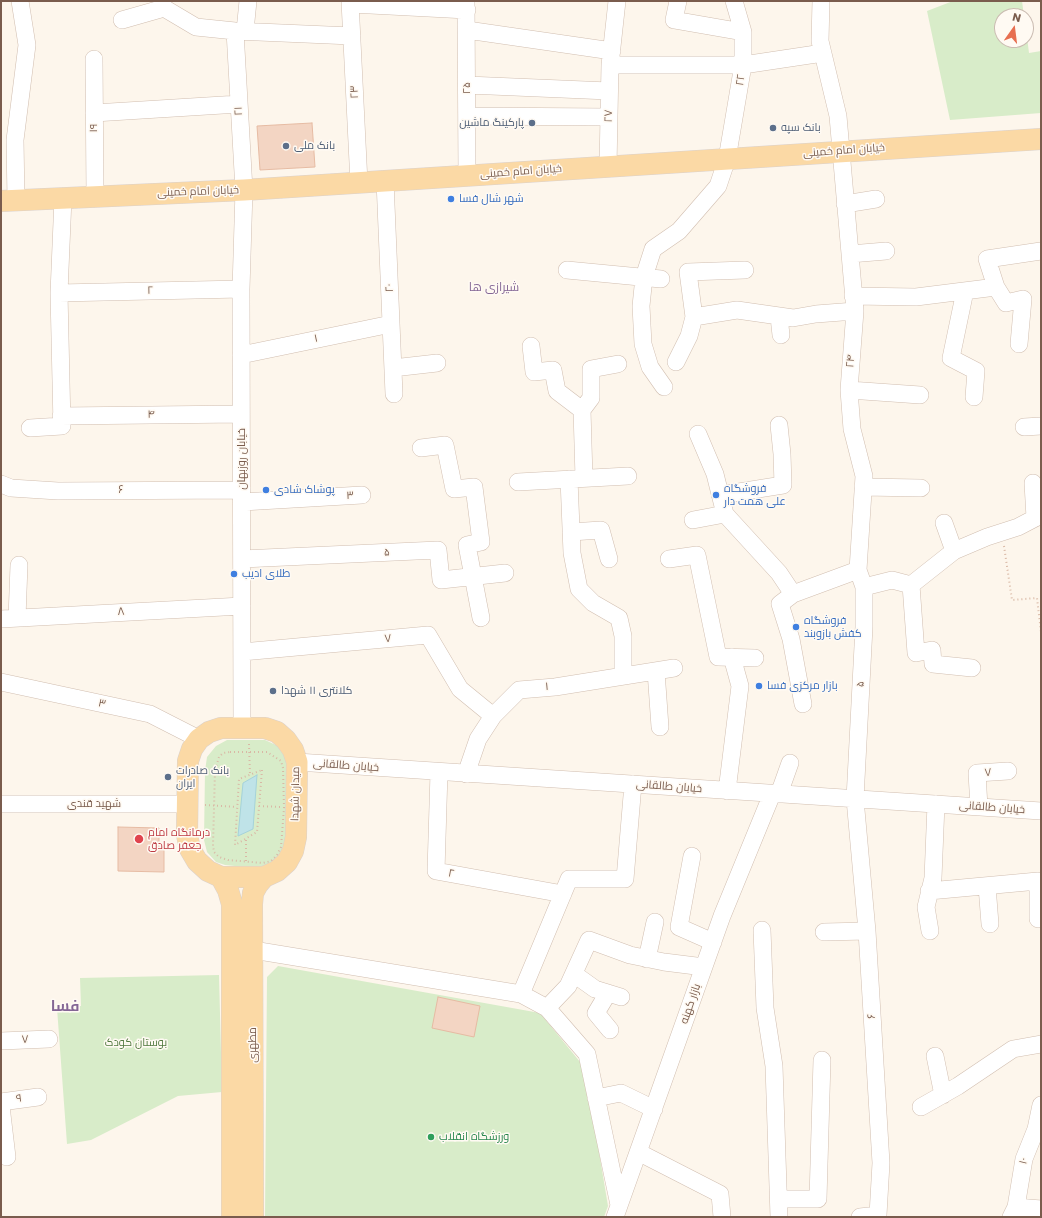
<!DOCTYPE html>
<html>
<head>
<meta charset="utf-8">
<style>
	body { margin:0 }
	#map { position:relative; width:1042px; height:1218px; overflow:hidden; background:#fdf6ec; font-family:Poppins,sans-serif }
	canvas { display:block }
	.frame { position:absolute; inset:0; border:2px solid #7a5c4d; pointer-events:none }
	.north { position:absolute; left:994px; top:8px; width:40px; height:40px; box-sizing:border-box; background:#fffaf3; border:1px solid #cabbb1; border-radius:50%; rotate:14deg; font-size:11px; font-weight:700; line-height:16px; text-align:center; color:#7a5c4d }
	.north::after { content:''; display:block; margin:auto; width:14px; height:18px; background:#e76f51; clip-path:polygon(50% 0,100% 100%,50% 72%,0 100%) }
</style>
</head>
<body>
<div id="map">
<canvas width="1042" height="1218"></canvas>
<div class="frame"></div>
<div class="north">N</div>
</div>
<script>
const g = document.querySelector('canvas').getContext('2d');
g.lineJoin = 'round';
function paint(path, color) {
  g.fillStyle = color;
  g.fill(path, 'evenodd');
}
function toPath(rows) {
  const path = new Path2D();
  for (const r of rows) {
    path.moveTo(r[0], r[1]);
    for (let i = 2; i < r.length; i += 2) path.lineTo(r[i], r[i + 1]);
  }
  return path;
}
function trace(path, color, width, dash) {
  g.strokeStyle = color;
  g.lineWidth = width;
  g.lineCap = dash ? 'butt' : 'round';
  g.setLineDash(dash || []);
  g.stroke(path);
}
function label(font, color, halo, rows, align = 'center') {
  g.font = font + ' Poppins,Cairo,sans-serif';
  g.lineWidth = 3;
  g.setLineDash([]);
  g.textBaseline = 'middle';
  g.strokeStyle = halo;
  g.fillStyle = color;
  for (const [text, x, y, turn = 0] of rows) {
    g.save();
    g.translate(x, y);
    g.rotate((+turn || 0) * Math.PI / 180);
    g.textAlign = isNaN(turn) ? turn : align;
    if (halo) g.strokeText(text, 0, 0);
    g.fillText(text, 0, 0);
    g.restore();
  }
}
paint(toPath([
	[953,1,1022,1,1024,16,1002,16,1002,40,1026,40,1026,29,1029,53,1041,51,1041,113,950,120,927,11],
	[227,740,265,740,278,746,286,755,288,833,285,851,264,869,225,865,216,862,207,852,204,840,205,771,207,757,216,746],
	[278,966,540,1013,585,1068,608,1206,604,1217,265,1217,267,977],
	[219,975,222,1092,178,1096,91,1140,67,1144,57,1008,81,1006,80,978]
]), '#d8ecc9');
const water = toPath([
	[257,775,253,829,238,836,243,783,257,775]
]);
paint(water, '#bfe3e8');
trace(water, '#a5d3da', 1);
const building = toPath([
	[312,123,315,167,260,170,257,126,312,123],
	[118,827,159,828,159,850,164,850,164,872,118,871,118,827],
	[438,997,480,1006,474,1037,432,1028,438,997]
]);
paint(building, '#f3d5c3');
trace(building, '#e6bba3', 1);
const minor = toPath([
	[162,1,164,8,196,27,235,31,352,36],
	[350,1,359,183],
	[466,1,467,176],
	[678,1,674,20,743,32],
	[821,1,820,41,838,116,855,311,849,390,852,429,864,476,858,570,864,587,864,627,855,799,867,931,881,1163,878,1215,860,1217],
	[351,4,467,10],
	[122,20,164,8],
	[467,30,612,51],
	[235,31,244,190,241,289,242,728],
	[245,31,248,1],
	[94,59,95,196],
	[610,65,743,65,823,53],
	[467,85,609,91],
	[94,113,239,104],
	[467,116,609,117],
	[608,167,610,65,617,1],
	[385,181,394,394],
	[16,200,15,140,27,45,20,1],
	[845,204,876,199],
	[850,254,886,251],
	[567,270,661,279],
	[965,291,951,358,976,371,974,397],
	[59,293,241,289],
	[853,296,916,297,996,287],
	[694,317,737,310,793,318,816,314,855,311],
	[779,317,781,335],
	[1019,344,1023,299,1006,303,996,287,987,259,1041,251],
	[531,346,534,372,553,370,557,391,582,410,584,478],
	[241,355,391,324],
	[676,362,689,336,694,317,688,272,745,270],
	[393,368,437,363],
	[664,387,650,367,643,344,641,306,644,277,653,249,679,231,718,186,727,159,743,65,743,32,734,1],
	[849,390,920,395],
	[582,410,591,398,591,369,618,364],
	[61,416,241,414],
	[1024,427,1041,426],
	[30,428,62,426,59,293,63,198],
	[698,434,715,474,725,514,779,573,793,594,858,570],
	[421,448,445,445,454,489,474,487,481,542,467,545,481,618],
	[569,479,572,553,579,589,593,603,619,618,623,636,623,676],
	[518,482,628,476],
	[1033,483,1035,518],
	[1,484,11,488,58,491,242,490],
	[863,487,921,488],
	[720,495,783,485,782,454,779,425],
	[242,502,362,495],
	[693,520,725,514],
	[944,523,954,551],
	[571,532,601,530,609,559],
	[242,559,438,550,441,580,505,573],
	[669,559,697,555,718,657,755,658],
	[911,585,916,653,932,650,933,664,972,668],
	[864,587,892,580,911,585,954,551,987,537,1018,527,1041,515],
	[793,594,780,604,791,639,803,704],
	[17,618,19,565],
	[1,619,242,606],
	[242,652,428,635,460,689,493,716],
	[656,671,660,727],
	[1,682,150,714,199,739],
	[297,762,1041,811],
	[439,772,436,871,563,894],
	[466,774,478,739,493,716,519,690,555,687,674,668],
	[727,791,740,686,732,657],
	[779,794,790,763],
	[1,804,187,804],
	[979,807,977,773,1008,771],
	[692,856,679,927,713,942],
	[987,886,990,924],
	[929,891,1038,881,1038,919],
	[762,930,765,1008,774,1066,779,1217],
	[930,931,926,907,933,878,936,804],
	[824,932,867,931],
	[253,950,521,994,547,1008,587,1054,619,1205],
	[647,959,655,922],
	[574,974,595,989,621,997],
	[608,993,596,1013,610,1030],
	[521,994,569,879,625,879,633,784],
	[547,1008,568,986,589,940,630,955,664,962,704,967],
	[1,1041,49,1039],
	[935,1056,943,1095],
	[596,1098,621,1093,654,1109],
	[1,1102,38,1097],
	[1,1106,7,1157],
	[921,1107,958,1086,1013,1049,1041,1044],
	[638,1152,720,1194,722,1217],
	[779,1199,818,1199,822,1060],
	[1016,1207,1041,1209],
	[615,1217,722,916,772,794],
	[1011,1217,1016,1207,1024,1159,1036,1129,1041,1105]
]);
const major = toPath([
	[1,201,244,190,1041,139],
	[221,728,265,728,277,732,286,740,293,750,297,762,296,837,293,851,287,862,277,871,264,877,221,877,208,871,197,861,190,849,187,835,188,761,192,749,199,739,209,732,221,728],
	[221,877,228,890,232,904,232,1217],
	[253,1217,252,904,253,893,258,884,264,877]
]);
trace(minor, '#d1beb0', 18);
trace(major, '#dad1cd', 22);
trace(toPath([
	[1004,546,1012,600,1037,598,1041,632],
	[249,744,250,775],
	[230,752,267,752,281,761,283,768,284,808,281,847,277,855,271,861,263,863,228,860,219,857,214,852,213,846,215,770,219,757,223,753,230,752],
	[262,770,257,832,235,845,239,779,262,770],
	[205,805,237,807],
	[259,806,280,807],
	[246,861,246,838]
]), '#d9b8a5', 2, [1, 3]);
trace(minor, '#fff', 17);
trace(major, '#fbd9a5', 21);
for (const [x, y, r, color] of [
	[532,123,4,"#5c6f8a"],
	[773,128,4,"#5c6f8a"],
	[286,146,4,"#5c6f8a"],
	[451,199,4,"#3f7fe0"],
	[266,490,4,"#3f7fe0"],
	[716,495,4,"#3f7fe0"],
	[234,574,4,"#3f7fe0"],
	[796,627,4,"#3f7fe0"],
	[759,686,4,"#3f7fe0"],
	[273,691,4,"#5c6f8a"],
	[168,777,4,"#5c6f8a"],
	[139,839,5,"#e0444e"],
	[431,1137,4,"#2e9e5b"]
]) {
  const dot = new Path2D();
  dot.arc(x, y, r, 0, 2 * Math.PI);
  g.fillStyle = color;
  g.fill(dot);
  trace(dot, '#fffaf3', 1.5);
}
label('11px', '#7a5c4d', '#fffaf3', [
	["۲۲",741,80,-82],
	["۲۵",467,88,-90],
	["۲۳",355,92,-93],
	["۲۱",239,111,-93],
	["۲۷",609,116,-89],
	["۱۹",94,128,-90],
	["خیابان امام خمینی",844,151,-4],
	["خیابان امام خمینی",521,172,-4],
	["خیابان امام خمینی",198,192,-2],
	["۲۰",390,288,-93],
	["۲",150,291,-1],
	["۱",316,339,-12],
	["۲۴",851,361,-86],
	["۴",151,415,-1],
	["خیابان روزبهان",242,459,-90],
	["۶",121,490],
	["۳",350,496,-3],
	["۵",387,553,-2],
	["۸",121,612,-3],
	["۷",388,639,-5],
	["۵",861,684,-87],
	["۱",547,687,-5],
	["۳",102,704,12],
	["خیابان طالقانی",346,766,4],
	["۷",988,773,-4],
	["خیابان طالقانی",669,787,4],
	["میدان شهدا",296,794,-89],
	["شهید قندی",94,804],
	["خیابان طالقانی",992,808,4],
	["۲",451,874,10],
	["بازار کهنه",691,1004,-71],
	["۶",872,1016,-94],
	["۷",25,1040,-2],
	["مطهری",253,1045,-90],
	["۹",19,1099,-7],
	["۱۰",1024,1161,-76]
]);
label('11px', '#4e5e75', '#fffaf3', [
	["پارکینگ ماشین",524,123,"right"],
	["بانک سپه",781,128],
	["بانک ملی",294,146],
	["کلانتری ۱۱ شهدا",281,691],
	["بانک صادرات",176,771],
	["ایران",176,784]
], 'left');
label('11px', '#366cbe', '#fffaf3', [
	["شهر شال فسا",459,199],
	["فروشگاه",724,489],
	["علی همت دار",724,502],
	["پوشاک شادی",274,490],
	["طلای ادیب",242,574],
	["فروشگاه",804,621],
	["کفش بازوبند",804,634],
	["بازار مرکزی فسا",767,686]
], 'left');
label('11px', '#be3a42', '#fffaf3', [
	["درمانگاه امام",148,833],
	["جعفر صادق",148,846]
], 'left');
label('11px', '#537a41', '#fffaf3', [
	["بوستان کودک",136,1043]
]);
label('11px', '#27864d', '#fffaf3', [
	["ورزشگاه انقلاب",439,1137]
], 'left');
label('12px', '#846695', '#fffaf3', [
	["شیرازی ها",494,288]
]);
label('bold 15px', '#846695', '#fffaf3', [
	["فسا",65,1007]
]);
</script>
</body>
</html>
